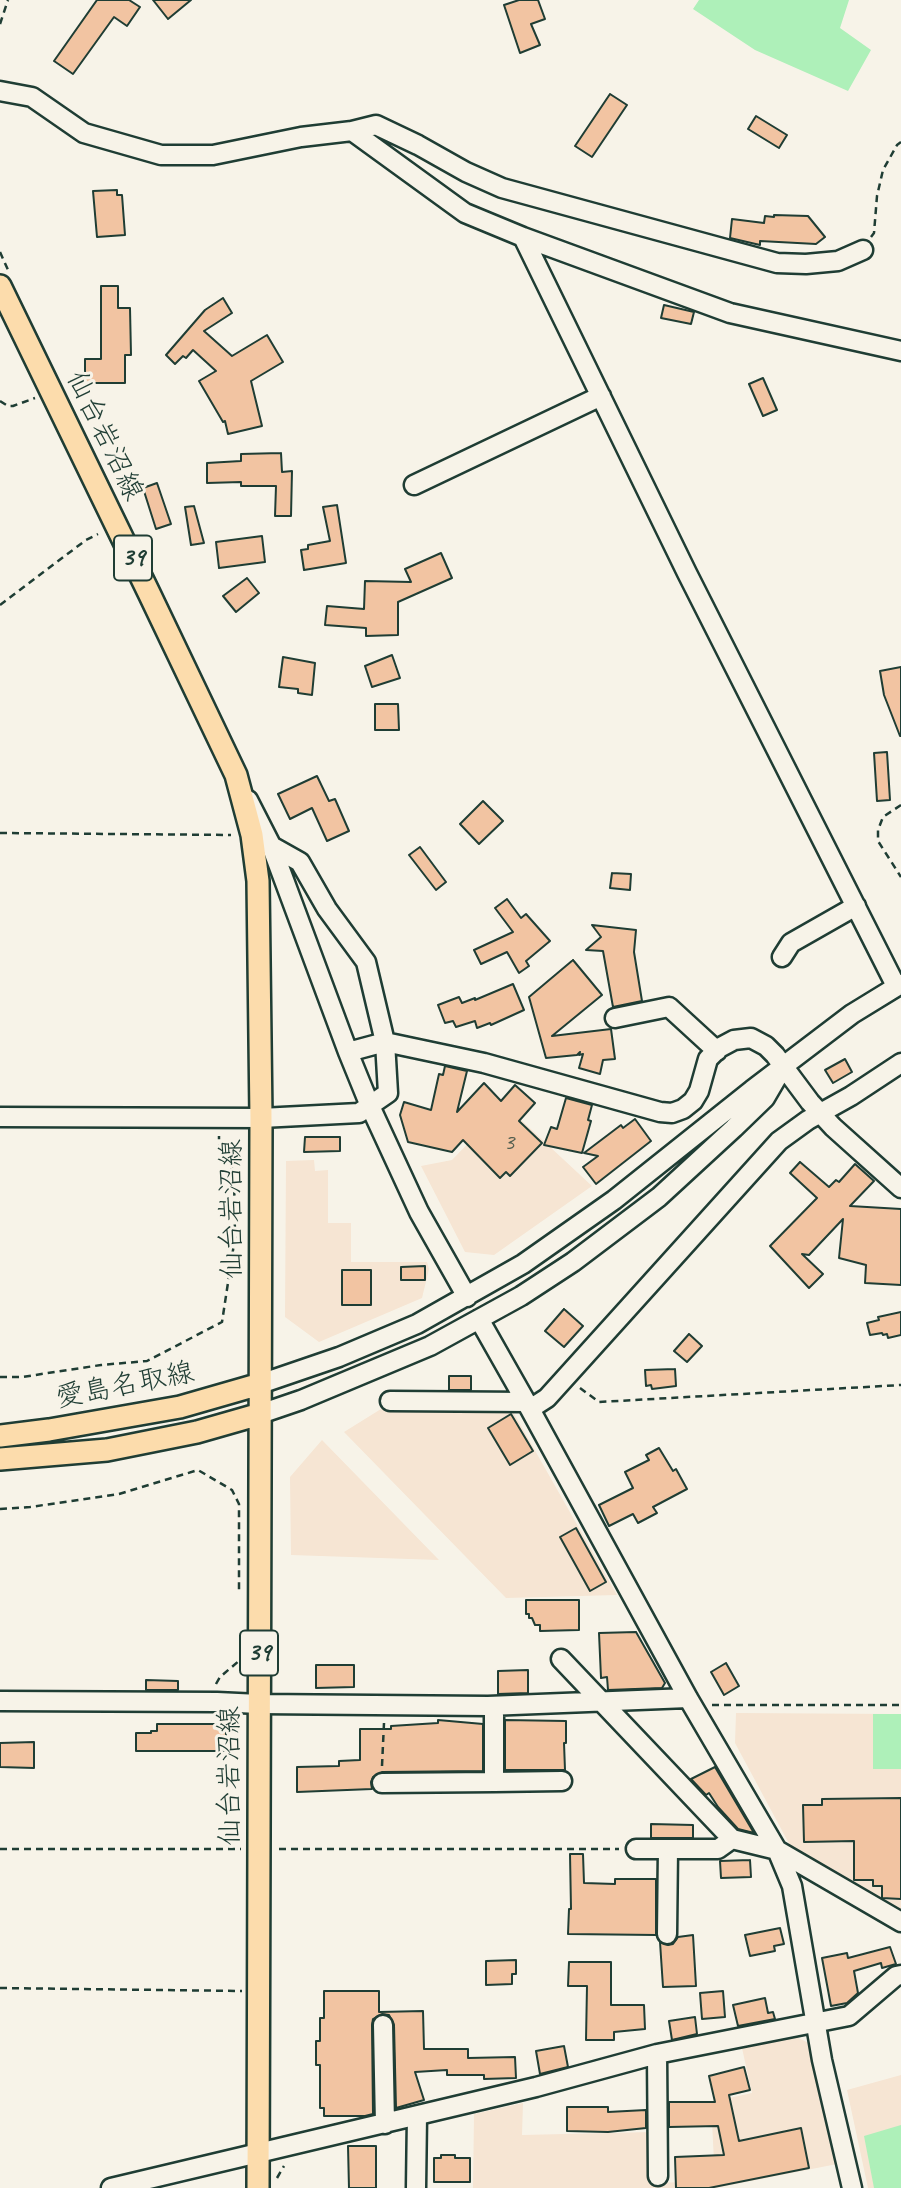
<!DOCTYPE html>
<html>
<head>
<meta charset="utf-8">
<style>
	body { margin:0 }
	canvas { display:block; background:#f7f3e8 }
</style>
</head>
<body>
<canvas width="901" height="2188"></canvas>
<script>
const g = document.querySelector('canvas').getContext('2d');
g.lineJoin = 'round';
function paint(path, color) {
  g.fillStyle = color;
  g.fill(path, 'evenodd');
}
function toPath(rows) {
  const path = new Path2D();
  for (const r of rows) {
    path.moveTo(r[0], r[1]);
    for (let i = 2; i < r.length; i += 2) path.lineTo(r[i], r[i + 1]);
  }
  return path;
}
function trace(path, color, width, dash) {
  g.strokeStyle = color;
  g.lineWidth = width;
  g.lineCap = dash ? 'butt' : 'round';
  g.setLineDash(dash || []);
  g.stroke(path);
}
function label(font, color, halo, rows, align = 'center') {
  g.font = font + ' Caveat,"Klee One",sans-serif';
  g.lineWidth = 6;
  g.setLineDash([]);
  g.textBaseline = 'middle';
  g.strokeStyle = halo;
  g.fillStyle = color;
  for (const [text, x, y, turn = 0] of rows) {
    g.save();
    g.translate(x, y);
    g.rotate((+turn || 0) * Math.PI / 180);
    g.textAlign = isNaN(turn) ? turn : align;
    if (halo) g.strokeText(text, 0, 0);
    g.fillText(text, 0, 0);
    g.restore();
  }
}
paint(toPath([
	[505,1105,592,1186,494,1255,465,1252,421,1166,452,1160],
	[314,1160,315,1171,328,1170,328,1223,351,1223,351,1262,427,1262,429,1269,422,1298,319,1342,285,1317,286,1161],
	[381,1409,512,1410,617,1595,506,1598,344,1432],
	[322,1440,439,1560,291,1555,290,1477],
	[736,1713,901,1714,901,1910,793,1851,735,1743],
	[794,2036,811,2044,824,2117,837,2164,716,2188,473,2188,474,2114,523,2103,522,2135,652,2132,653,2183,715,2181,711,2102,752,2093,742,2048],
	[901,2075,901,2188,868,2188,847,2090]
]), '#f6e5d3');
paint(toPath([
	[699,0,849,0,840,28,871,50,848,91,755,50,693,9],
	[873,1714,901,1714,901,1769,873,1769],
	[901,2125,901,2188,874,2188,864,2136]
]), '#aef0b9');
const building = toPath([
	[97,0,129,0,140,7,127,26,114,17,73,74,54,61,97,0],
	[153,0,191,0,168,19,153,0],
	[519,0,538,0,545,19,531,24,540,45,520,53,504,5,519,0],
	[610,94,627,105,592,157,575,146,610,94],
	[756,116,787,135,779,148,748,129,756,116],
	[117,190,117,195,122,195,125,235,97,237,93,191,117,190],
	[774,215,808,216,825,237,816,244,760,241,760,245,730,238,732,219,764,223,765,216,774,217,774,215],
	[101,286,118,286,118,308,130,308,131,355,125,355,125,383,85,383,85,359,101,359,101,286],
	[223,298,232,313,204,331,232,356,267,335,283,362,251,381,262,426,228,434,225,421,223,422,199,381,216,371,193,350,186,358,183,356,175,364,166,355,205,310,223,298],
	[664,305,694,312,691,324,661,318,664,305],
	[763,378,777,410,763,416,749,384,763,378],
	[281,453,282,472,292,471,291,516,275,516,276,486,241,486,241,482,207,483,207,463,241,461,241,454,281,453],
	[157,483,171,524,156,529,143,488,157,483],
	[337,505,346,563,304,570,301,550,308,549,308,545,330,541,323,507,337,505],
	[194,506,204,543,191,545,185,507,194,506],
	[262,536,265,562,219,568,216,542,262,536],
	[441,553,452,578,398,602,398,635,366,636,366,628,325,625,327,606,364,609,365,581,411,582,405,569,441,553],
	[247,578,259,593,236,612,223,596,247,578],
	[392,655,400,678,372,687,365,666,392,655],
	[283,657,315,663,312,695,298,693,298,689,279,687,283,657],
	[901,667,901,736,900,736,884,695,880,671,901,667],
	[375,704,398,704,399,730,375,730,375,704],
	[887,752,890,800,877,801,874,753,887,752],
	[317,776,329,801,335,799,349,831,327,841,312,808,290,819,278,794,317,776],
	[483,801,503,821,479,844,460,824,483,801],
	[420,847,446,882,436,890,409,855,420,847],
	[612,873,631,874,630,890,610,888,612,873],
	[507,899,521,918,526,914,550,941,526,961,529,966,519,973,507,952,481,964,474,950,513,932,495,908,507,899],
	[592,925,636,930,634,952,642,1001,613,1007,603,951,586,950,601,937,592,925],
	[573,960,602,995,552,1036,611,1029,615,1059,603,1060,600,1074,579,1068,583,1054,579,1055,580,1052,577,1055,546,1058,529,997,573,960],
	[513,984,524,1010,491,1025,490,1023,477,1028,475,1021,456,1027,453,1021,445,1023,438,1005,459,997,462,1003,475,998,475,1000,513,984],
	[845,1059,852,1072,833,1083,825,1070,845,1059],
	[445,1066,467,1071,457,1112,484,1083,501,1101,515,1085,535,1103,519,1121,542,1143,510,1176,506,1172,500,1178,463,1140,452,1152,408,1142,400,1115,404,1102,431,1110,439,1074,443,1075,445,1066],
	[566,1098,592,1105,588,1120,591,1121,582,1153,544,1145,551,1127,557,1129,566,1098],
	[635,1119,651,1141,596,1184,583,1167,598,1156,584,1153,621,1125,623,1128,635,1119],
	[305,1137,340,1137,340,1151,304,1152,305,1137],
	[800,1162,829,1187,836,1180,839,1182,855,1164,874,1181,850,1206,901,1209,901,1285,865,1283,866,1265,839,1258,843,1219,809,1255,802,1254,823,1274,809,1288,770,1246,817,1198,790,1173,800,1162],
	[425,1266,425,1280,401,1280,401,1267,425,1266],
	[342,1270,371,1270,371,1305,342,1305,342,1270],
	[564,1309,583,1326,564,1347,545,1331,564,1309],
	[901,1312,901,1335,888,1338,887,1334,883,1335,882,1333,870,1335,867,1323,879,1320,878,1317,901,1312],
	[689,1334,702,1346,687,1362,674,1351,689,1334],
	[675,1369,676,1386,652,1389,651,1385,646,1386,645,1370,675,1369],
	[449,1376,471,1376,471,1390,449,1390,449,1376],
	[511,1414,533,1451,510,1465,488,1428,511,1414],
	[659,1448,673,1471,676,1469,687,1489,653,1507,657,1513,638,1523,633,1514,609,1526,599,1505,633,1488,625,1472,649,1460,646,1455,659,1448],
	[576,1528,606,1582,590,1591,560,1537,576,1528],
	[526,1600,579,1600,579,1630,540,1631,540,1625,535,1625,532,1618,529,1618,529,1614,526,1614,526,1600],
	[636,1632,665,1683,662,1688,608,1690,607,1677,601,1678,599,1633,636,1632],
	[726,1663,739,1686,724,1695,711,1672,726,1663],
	[316,1665,354,1665,354,1687,316,1688,316,1665],
	[528,1670,528,1693,498,1694,498,1671,528,1670],
	[146,1680,178,1681,178,1690,146,1690,146,1680],
	[438,1720,483,1724,483,1771,382,1772,373,1777,371,1782,372,1789,297,1792,297,1767,339,1766,339,1761,360,1760,360,1729,391,1729,391,1726,438,1723,438,1720],
	[505,1720,566,1721,566,1743,564,1743,565,1770,505,1770,505,1720],
	[157,1724,226,1724,226,1751,136,1751,136,1733,151,1733,151,1731,157,1731,157,1724],
	[34,1742,34,1768,0,1767,0,1743,34,1742],
	[715,1767,754,1833,738,1829,718,1807,709,1793,706,1795,691,1779,715,1767],
	[901,1798,901,1899,882,1898,882,1886,873,1886,873,1880,854,1880,854,1841,804,1842,803,1805,822,1805,822,1799,901,1798],
	[651,1824,693,1825,693,1838,651,1838,651,1824],
	[570,1854,583,1854,584,1883,615,1884,615,1879,656,1879,656,1935,568,1934,569,1909,571,1909,570,1854],
	[750,1860,751,1877,721,1878,720,1861,750,1860],
	[780,1928,784,1944,774,1946,775,1951,750,1956,745,1935,780,1928],
	[693,1935,696,1986,663,1987,660,1942,668,1945,673,1944,678,1937,693,1935],
	[890,1947,896,1964,882,1968,881,1963,854,1971,858,1993,847,2003,831,2006,822,1958,847,1953,848,1958,890,1947],
	[516,1960,516,1974,512,1974,512,1984,486,1985,486,1961,516,1960],
	[569,1962,611,1962,611,2005,644,2005,645,2029,614,2032,614,2040,586,2040,587,1986,568,1986,569,1962],
	[324,1991,379,1991,379,2012,423,2011,424,2049,468,2049,468,2058,515,2057,516,2078,484,2079,484,2075,447,2075,447,2070,415,2072,424,2100,396,2108,394,2025,389,2015,382,2014,373,2019,372,2025,373,2114,365,2116,324,2116,324,2108,320,2108,320,2065,316,2065,316,2041,320,2041,320,2018,324,2018,324,1991],
	[723,1991,725,2017,702,2019,700,1993,723,1991],
	[765,1998,768,2013,773,2012,775,2019,738,2026,733,2005,765,1998],
	[695,2017,697,2034,672,2040,669,2021,695,2017],
	[564,2046,568,2067,540,2074,536,2051,564,2046],
	[744,2067,750,2090,729,2095,739,2141,801,2128,809,2168,709,2188,676,2188,675,2157,724,2155,718,2126,669,2127,669,2102,715,2102,709,2076,744,2067],
	[567,2107,608,2107,608,2112,646,2110,646,2128,608,2132,567,2131,567,2107],
	[348,2146,376,2146,376,2188,349,2188,348,2146],
	[441,2155,455,2155,455,2158,470,2158,470,2182,434,2182,434,2158,441,2158,441,2155]
]);
paint(building, '#f2c4a2');
trace(building, '#1f3d34', 2);
const minor = toPath([
	[0,91,32,97,84,133,161,155,213,155,301,137,352,131,376,125,418,145,466,172,502,188,777,263,806,264,838,261,863,250],
	[352,131,465,213,523,237,730,313,901,351],
	[523,237,687,573,896,986],
	[414,485,601,396],
	[248,800,271,845,348,1052,370,1106,419,1212,467,1297],
	[782,957,791,943,856,906],
	[615,1018,669,1007,717,1051],
	[348,1052,385,1042,484,1063,660,1112,672,1113,683,1109,693,1101,699,1091,708,1059,719,1048,734,1040,751,1038,766,1046,775,1055,810,1102,833,1127,901,1188],
	[0,1117,261,1118,359,1113,388,1093,385,1042,366,962,327,909,300,862,252,835],
	[479,1319,530,1409,688,1698,777,1850,792,1886,822,2060,852,2188],
	[260,1384,339,1357,417,1324,523,1264,614,1200,752,1090,852,1014,901,984],
	[390,1401,526,1402],
	[530,1409,547,1398,779,1141,808,1120,851,1096,901,1063],
	[260,1414,301,1400,430,1346,521,1296,573,1262,659,1197,734,1128,765,1098,779,1074],
	[561,1659,732,1839],
	[0,1701,217,1702,259,1704,488,1706,688,1698],
	[494,1706,494,1782,562,1781],
	[382,1783,494,1782],
	[636,1849,718,1849,732,1839,777,1850,901,1922],
	[667,1934,668,1849],
	[383,2025,385,2124],
	[657,2054,658,2176],
	[111,2188,536,2087,657,2054,849,2016,896,1976,901,1975],
	[416,2188,417,2116]
]);
const major = toPath([
	[0,286,149,593,236,775,252,835,258,881,261,1118,258,2188],
	[0,1436,49,1430,180,1407,260,1384],
	[0,1459,107,1450,197,1432,260,1414]
]);
trace(minor, '#1f3d34', 23);
trace(major, '#1f3d34', 26);
trace(toPath([
	[0,24,8,0],
	[871,237,874,233,877,196,883,170,897,145,901,142],
	[0,252,8,270],
	[0,401,8,406,13,406,35,398],
	[0,605,86,540,98,534],
	[901,805,883,817,878,830,878,841,901,877],
	[0,833,231,835],
	[0,1377,22,1377,101,1365,147,1361,222,1322,235,1237,234,1172,219,1144,219,1136],
	[580,1388,599,1402,901,1385],
	[0,1509,30,1507,119,1494,198,1470,232,1490,239,1504,239,1594],
	[216,1684,220,1677,240,1660],
	[712,1705,901,1705],
	[382,1766,384,1723],
	[0,1849,241,1849],
	[279,1849,619,1849],
	[0,1988,242,1991],
	[277,2178,284,2166]
]), '#1f3d34', 2.5, [7, 5]);
trace(minor, '#f7f3e8', 18);
trace(major, '#fcdcac', 21);
label('24px', '#545f50', null, [
	["3",509,1143]
]);
for (const [x, y, w] of [
	[133,558,38],
	[259,1653,38]
]) {
  const box = new Path2D();
  box.roundRect(x - w / 2, y - 22.5, w, 45, 5);
  g.fillStyle = '#f7f3e8';
  g.fill(box);
  trace(box, '#1f3d34', 2);
}
label('bold 26px', '#1f3d34', null, [
	["39",133,558],
	["39",259,1653]
]);
label('28px', '#1f3d34', '#f7f3e8', [
	["仙台岩沼線",104,436,64],
	["仙台岩沼線",233,1209,-90],
	["愛島名取線",125,1386,-11],
	["仙台岩沼線",231,1776,-90]
]);
</script>
</body>
</html>
